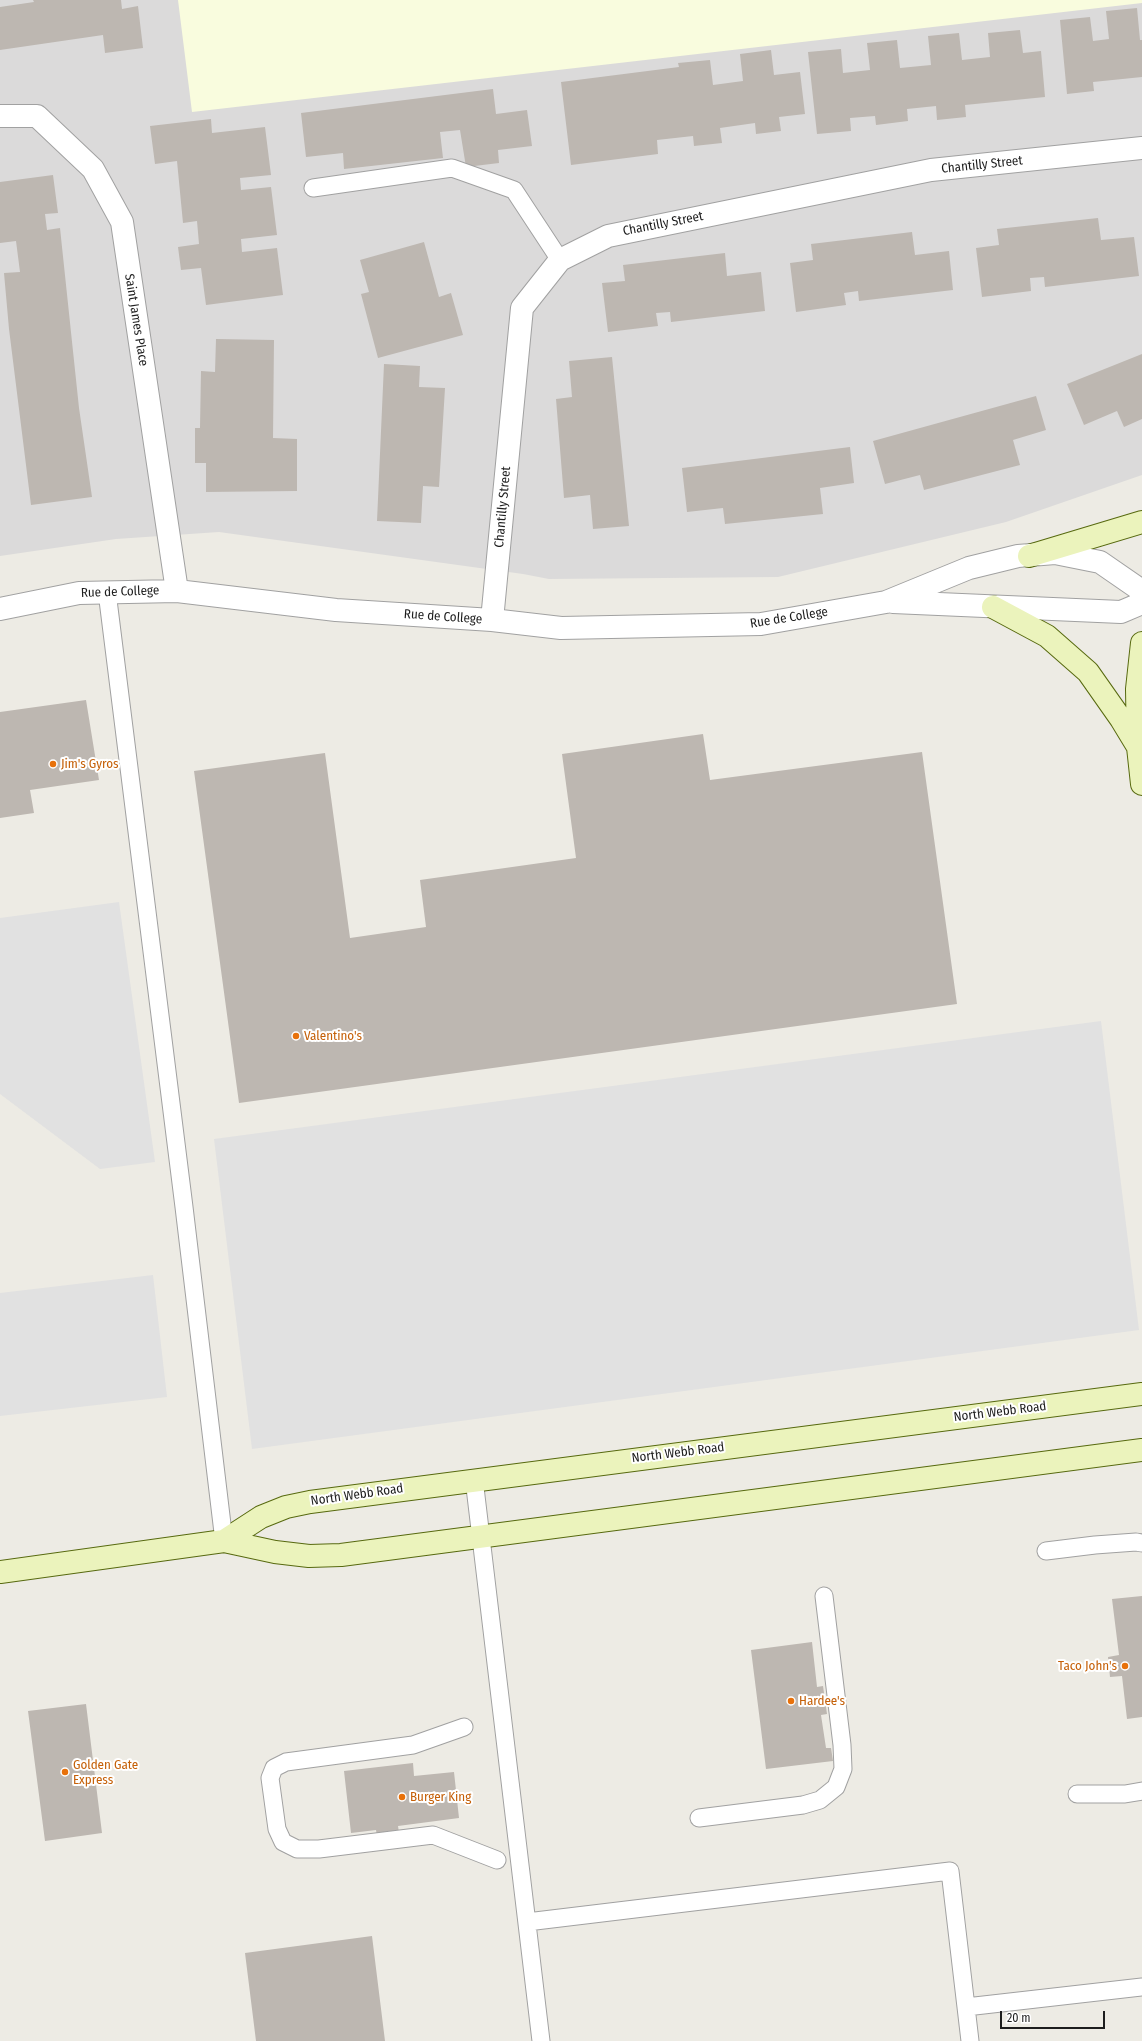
<!DOCTYPE html>
<html>
<head>
<meta charset="utf-8">
<style>
	body { margin:0 }
	#map { position:relative; width:1142px; height:2041px; overflow:hidden; background:#edebe4; font-family:"Fira Sans Condensed",sans-serif }
	canvas { display:block }
	.scale { position:absolute; left:1000px; top:2011px; width:105px; height:18px; box-sizing:border-box; border:2px solid #1d1d1d; border-top:0; padding-left:5px; font-size:12px; line-height:14px; white-space:nowrap; color:#1d1d1d; -webkit-text-stroke:3px #fff; paint-order:stroke }
</style>
</head>
<body>
<div id="map">
<canvas width="1142" height="2041"></canvas>
<div class="scale">20 m</div>
</div>
<script>
const g = document.querySelector('canvas').getContext('2d');
g.lineJoin = 'round';
function paint(path, color) {
  g.fillStyle = color;
  g.fill(path, 'evenodd');
}
function toPath(rows) {
  const path = new Path2D();
  for (const r of rows) {
    path.moveTo(r[0], r[1]);
    for (let i = 2; i < r.length; i += 2) path.lineTo(r[i], r[i + 1]);
  }
  return path;
}
function trace(path, color, width, dash) {
  g.strokeStyle = color;
  g.lineWidth = width;
  g.lineCap = dash ? 'butt' : 'round';
  g.setLineDash(dash || []);
  g.stroke(path);
}
function label(font, color, halo, rows, align = 'center') {
  g.font = font + ' "Fira Sans Condensed",sans-serif';
  g.lineWidth = 4;
  g.setLineDash([]);
  g.textBaseline = 'middle';
  g.strokeStyle = halo;
  g.fillStyle = color;
  for (const [text, x, y, turn = 0] of rows) {
    g.save();
    g.translate(x, y);
    g.rotate((+turn || 0) * Math.PI / 180);
    g.textAlign = isNaN(turn) ? turn : align;
    if (halo) g.strokeText(text, 0, 0);
    g.fillText(text, 0, 0);
    g.restore();
  }
}
paint(toPath([
	[0,0,1142,0,1142,475,1006,522,778,577,549,579,523,574,219,532,116,539,0,556]
]), '#dbdada');
paint(toPath([
	[178,0,1142,0,1142,3,192,112]
]), '#f9fcde');
paint(toPath([
	[119,902,155,1162,100,1169,0,1094,0,918],
	[1101,1021,1139,1330,252,1449,214,1139],
	[153,1275,167,1397,0,1416,0,1293]
]), '#e1e1e1');
paint(toPath([
	[33,0,121,0,122,9,138,6,143,48,105,53,103,35,0,50,0,7,34,2],
	[1137,8,1140,40,1142,40,1142,77,1093,82,1094,91,1067,94,1060,20,1090,17,1093,41,1109,39,1106,11],
	[1020,30,1023,53,1041,51,1045,97,965,105,966,117,937,120,936,106,907,109,908,121,876,125,875,116,850,118,851,131,817,134,808,52,841,49,843,73,870,70,867,43,897,40,900,68,931,65,928,36,959,33,962,60,990,57,988,33],
	[771,50,774,75,800,72,805,114,779,117,781,131,756,134,755,123,720,128,722,143,694,146,693,136,657,140,658,154,571,165,561,82,679,67,678,63,710,60,713,85,743,81,740,54],
	[493,89,496,114,527,110,532,146,498,150,499,163,466,167,460,130,440,132,443,158,344,169,343,153,306,157,301,113],
	[211,119,212,133,265,127,271,175,240,178,241,190,271,187,277,235,241,239,242,252,277,248,283,295,206,305,201,268,181,270,178,247,199,244,197,221,183,223,177,161,155,164,150,126],
	[53,175,58,213,45,214,47,230,60,228,79,408,92,497,31,505,9,329,4,273,20,272,16,241,0,243,0,182],
	[1098,218,1101,240,1134,237,1139,276,1045,287,1044,277,1030,278,1031,291,982,297,976,248,999,245,997,229],
	[912,232,915,255,949,251,953,290,859,301,858,291,844,293,846,305,796,312,790,263,813,260,811,244],
	[424,242,439,297,451,293,463,335,378,358,361,294,369,292,360,260],
	[725,253,727,276,761,272,765,311,671,322,670,312,656,313,658,326,608,332,602,283,625,281,623,265],
	[216,339,274,340,273,438,297,439,297,491,206,492,206,463,195,463,195,428,200,428,201,371,215,372],
	[1142,354,1142,419,1124,427,1117,411,1084,425,1067,384],
	[612,357,629,526,593,529,590,495,564,498,556,399,572,397,569,361],
	[384,364,420,366,419,387,445,388,439,487,423,486,421,523,377,521],
	[1036,396,1046,430,1013,440,1020,465,924,490,920,475,885,484,873,441],
	[850,447,854,483,820,488,823,514,725,524,723,508,687,512,682,468],
	[86,700,99,780,30,790,34,813,0,818,0,712],
	[703,734,710,780,922,752,957,1004,239,1103,194,771,325,753,350,938,426,927,420,880,576,858,562,754],
	[1142,1596,1142,1717,1127,1719,1122,1676,1110,1677,1108,1657,1119,1655,1112,1599],
	[812,1642,817,1687,823,1686,827,1714,821,1715,826,1748,831,1748,833,1761,766,1769,751,1650],
	[86,1704,102,1833,45,1841,28,1711],
	[413,1763,414,1776,454,1772,459,1818,398,1826,400,1839,378,1842,376,1830,351,1833,344,1771],
	[372,1936,385,2041,256,2041,245,1953]
]), '#bdb7b1');
const lane = toPath([
	[313,188,452,168,514,190,560,260],
	[107,592,184,1207,224,1541],
	[474,1479,541,2041],
	[1046,1551,1095,1545,1136,1542,1142,1543],
	[464,1727,413,1745,286,1762,274,1768,270,1778,277,1829,283,1842,297,1849,319,1849,433,1835,497,1860],
	[1077,1794,1125,1794,1142,1791],
	[699,1818,803,1805,820,1800,836,1787,843,1769,842,1745,824,1596],
	[527,1922,950,1871,970,2041],
	[966,2007,1142,1987]
]);
const street = toPath([
	[0,116,37,116,93,169,122,222,177,591],
	[893,602,1121,612,1142,603],
	[0,609,79,593,177,591,336,610,492,620,561,628,761,624,886,602,969,568,1018,556,1055,553,1100,562,1142,591],
	[492,620,522,308,560,260,608,236,931,170,1142,148]
]);
const secondary = toPath([
	[1029,556,1142,522],
	[993,607,1047,636,1088,672,1121,719,1138,747],
	[1142,643,1137,689,1138,747,1142,784],
	[224,1541,261,1517,286,1507,310,1502,1142,1394],
	[0,1572,224,1541,275,1552,309,1556,341,1555,1142,1450]
]);
trace(lane, '#a1a1a1', 19);
trace(street, '#a1a1a1', 24);
trace(secondary, '#57690f', 24);
trace(lane, '#fff', 17);
trace(street, '#fff', 22);
trace(secondary, '#ebf3bc', 22);
for (const [x, y, r, color] of [
	[53,764,4,"#e8710a"],
	[296,1036,4,"#e8710a"],
	[1125,1666,4,"#e8710a"],
	[791,1701,4,"#e8710a"],
	[65,1772,4,"#e8710a"],
	[402,1797,4,"#e8710a"]
]) {
  const dot = new Path2D();
  dot.arc(x, y, r, 0, 2 * Math.PI);
  g.fillStyle = color;
  g.fill(dot);
  trace(dot, '#fff', 1.5);
}
label('13px', '#1d1d1d', '#fff', [
	["Chantilly Street",982,165,-6],
	["Chantilly Street",663,224,-11],
	["Saint James Place",136,320,81],
	["Chantilly Street",503,507,-85],
	["Rue de College",120,592,-2],
	["Rue de College",443,617,4],
	["Rue de College",789,618,-9],
	["North Webb Road",1000,1412,-7],
	["North Webb Road",678,1453,-7],
	["North Webb Road",357,1495,-8]
]);
label('13px', '#c56008', '#fff', [
	["Jim's Gyros",61,764],
	["Valentino's",304,1036],
	["Taco John's",1117,1666,"right"],
	["Hardee's",799,1701],
	["Golden Gate",73,1765],
	["Express",73,1780],
	["Burger King",410,1797]
], 'left');
</script>
</body>
</html>
